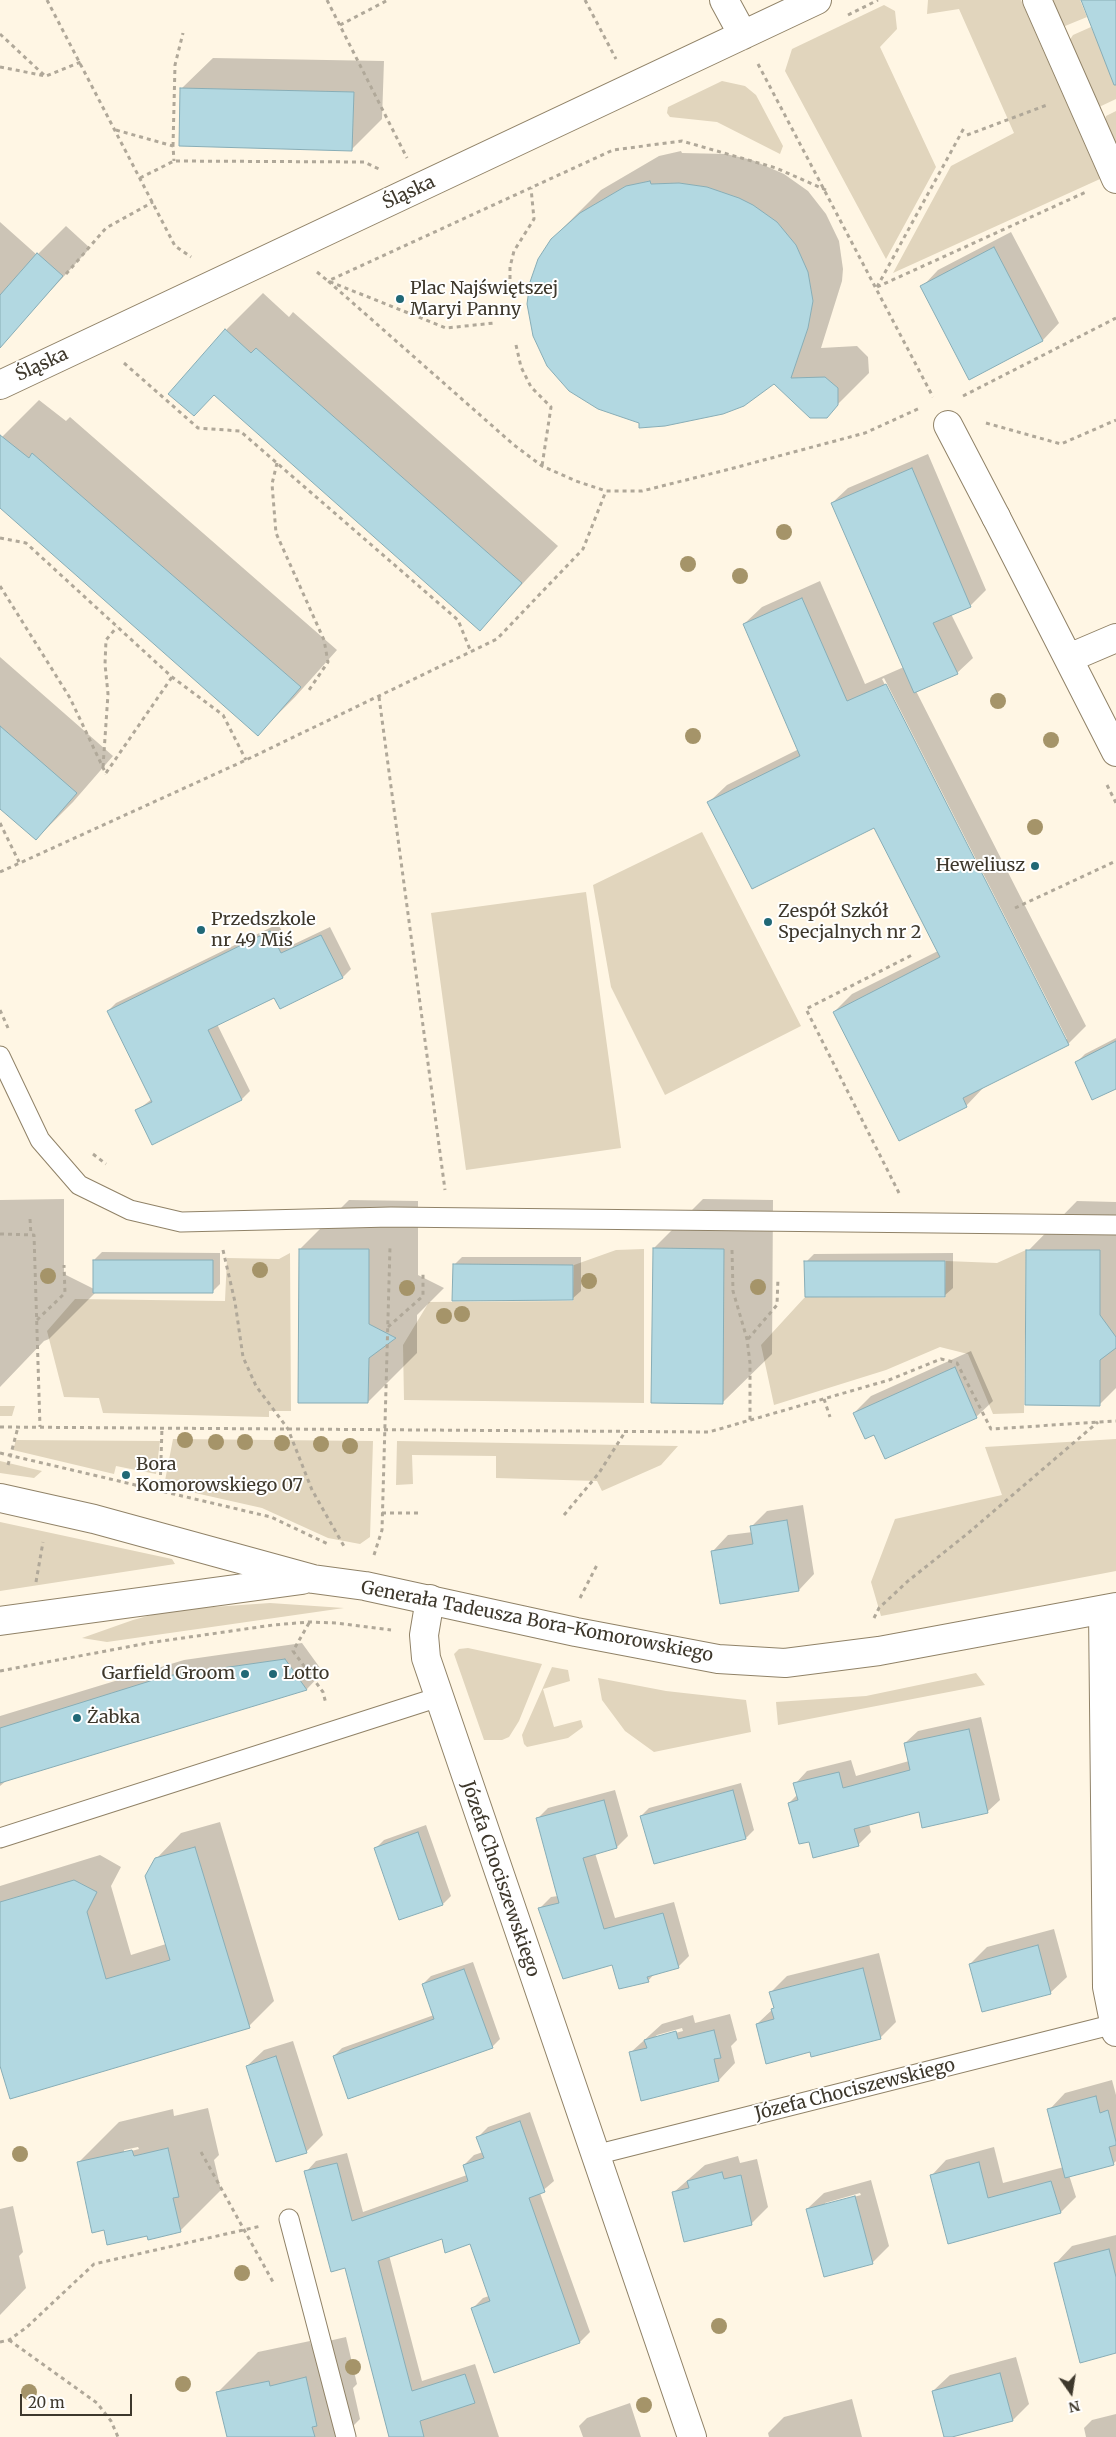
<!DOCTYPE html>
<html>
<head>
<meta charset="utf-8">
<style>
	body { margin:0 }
	#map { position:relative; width:1116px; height:2437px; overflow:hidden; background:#fff6e4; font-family:Merriweather,serif }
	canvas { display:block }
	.north { position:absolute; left:1046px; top:2367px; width:50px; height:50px; -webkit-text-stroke:4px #fff; paint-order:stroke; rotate:167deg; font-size:14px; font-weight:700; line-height:20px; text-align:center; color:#3e382c }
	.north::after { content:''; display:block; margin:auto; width:18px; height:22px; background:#3e382c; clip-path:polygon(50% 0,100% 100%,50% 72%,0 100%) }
	.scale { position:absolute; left:20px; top:2394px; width:112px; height:22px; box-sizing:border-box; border:2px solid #3e382c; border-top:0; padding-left:6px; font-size:15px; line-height:18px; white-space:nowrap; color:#3e382c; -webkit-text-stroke:4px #fff; paint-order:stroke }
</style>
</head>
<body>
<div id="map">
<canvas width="1116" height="2437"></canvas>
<div class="north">N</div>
<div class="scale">20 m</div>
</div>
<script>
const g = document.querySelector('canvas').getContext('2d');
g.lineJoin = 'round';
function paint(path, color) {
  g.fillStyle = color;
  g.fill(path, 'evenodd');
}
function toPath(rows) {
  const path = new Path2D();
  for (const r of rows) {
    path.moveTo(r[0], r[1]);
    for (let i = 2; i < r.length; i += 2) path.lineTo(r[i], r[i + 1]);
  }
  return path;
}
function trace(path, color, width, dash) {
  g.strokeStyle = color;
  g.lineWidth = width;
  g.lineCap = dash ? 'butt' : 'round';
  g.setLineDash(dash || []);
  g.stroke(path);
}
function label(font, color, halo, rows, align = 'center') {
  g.font = font + ' Merriweather,serif';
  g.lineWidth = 4;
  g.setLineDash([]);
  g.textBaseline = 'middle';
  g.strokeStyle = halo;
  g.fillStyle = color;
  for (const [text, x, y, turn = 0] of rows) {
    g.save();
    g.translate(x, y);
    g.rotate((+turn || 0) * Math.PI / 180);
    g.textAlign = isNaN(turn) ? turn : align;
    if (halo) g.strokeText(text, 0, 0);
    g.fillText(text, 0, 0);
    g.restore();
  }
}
paint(toPath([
	[928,0,1021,0,1100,179,893,273,951,166,1014,133,959,9,927,14],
	[1051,0,1080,0,1087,17,1065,26,1061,25],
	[884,5,895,11,897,29,880,47,936,167,886,259,785,71,792,49],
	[1091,27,1116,82,1116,99,1099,107,1069,41,1073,35],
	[722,81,745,86,756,95,783,146,780,154,717,122,670,117,667,113,668,107],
	[1116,111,1116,146,1105,122,1106,116],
	[702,832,801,1026,665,1095,611,987,593,885],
	[586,892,621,1148,466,1170,431,913],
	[644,1249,644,1403,404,1400,403,1345,429,1302,573,1301,574,1265,616,1250],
	[1026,1250,1024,1413,993,1414,968,1354,940,1347,886,1370,774,1405,761,1345,805,1297,945,1298,946,1261,997,1263],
	[290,1253,291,1411,269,1411,269,1417,103,1413,99,1398,64,1397,47,1331,75,1299,225,1301,227,1258,279,1259],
	[0,1406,15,1406,12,1416,0,1416],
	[173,1439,373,1441,370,1537,360,1544,328,1538,262,1508,164,1486],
	[1116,1439,1116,1571,881,1616,871,1582,895,1519,1002,1495,985,1447],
	[16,1440,160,1441,156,1474,116,1466,114,1474,13,1450],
	[397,1441,678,1446,661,1465,602,1491,597,1481,496,1478,496,1456,412,1455,413,1484,396,1485],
	[0,1461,42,1471,34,1478,0,1473],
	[0,1522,172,1559,175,1564,0,1591],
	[270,1603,344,1608,107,1642,82,1638,133,1620,170,1610],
	[468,1648,542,1664,519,1721,509,1737,502,1740,484,1740,454,1654,459,1649],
	[552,1667,568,1670,570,1681,543,1689,554,1727,581,1720,583,1727,568,1738,527,1747,524,1744,522,1735],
	[976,1673,985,1685,778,1725,776,1702,866,1696],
	[598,1678,666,1691,746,1700,751,1732,654,1752,625,1731,602,1700]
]), '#e1d5bd');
paint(toPath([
	[213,58,384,61,382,119,351,150,182,88],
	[681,151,682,153,726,154,752,160,784,174,808,191,826,214,839,241,843,269,842,281,821,348,857,346,868,357,869,373,826,416,774,383,640,422,552,239,601,190,659,156],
	[0,222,37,255,66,226,90,248,5,340,0,335],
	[1011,232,1059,323,1043,340,970,378,922,287,938,270],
	[263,293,289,317,293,312,558,546,480,629,226,330],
	[39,400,66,421,70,417,337,650,295,697,258,734,0,506,0,439],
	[928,454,986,590,971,605,951,614,973,658,957,673,916,691,1086,1026,1068,1044,984,1087,966,1106,900,1139,834,1012,852,994,938,951,874,826,709,802,727,785,799,749,744,624,762,607,820,581,865,684,904,667,832,503,848,488],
	[884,678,1067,1039,1064,1039,882,679],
	[0,657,113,756,73,802,36,839,0,807],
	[278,924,290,946,330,927,351,969,343,977,280,1008,275,996,217,1024,250,1091,242,1099,153,1144,136,1111,152,1099,108,1011,116,1003],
	[1116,1038,1116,1087,1077,1062,1085,1054],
	[64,1199,64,1274,94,1289,94,1260,102,1252,220,1253,220,1284,212,1292,97,1291,49,1339,44,1341,0,1387,0,1200],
	[703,1199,773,1200,772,1354,722,1403,654,1248],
	[349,1200,418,1201,418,1275,444,1288,417,1315,417,1353,368,1402,300,1249],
	[1077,1201,1116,1202,1116,1388,1099,1405,1028,1251],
	[953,1253,953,1288,944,1296,806,1262,814,1254],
	[462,1257,581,1257,581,1291,572,1299,454,1265],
	[971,1351,993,1401,976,1417,875,1433,854,1413,871,1396],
	[803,1505,814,1574,799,1590,713,1551,728,1535,753,1532,752,1526,767,1511],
	[302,1643,323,1672,307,1689,7,1780,0,1786,0,1716,184,1660],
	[981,1717,1000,1800,987,1812,920,1810,869,1824,871,1832,858,1845,810,1840,789,1803,797,1795,795,1784,807,1771,851,1760,856,1776,909,1761,905,1743,918,1731],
	[741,1783,754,1830,746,1838,641,1816,649,1808],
	[615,1790,628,1836,617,1847,595,1853,615,1918,674,1902,689,1956,678,1967,655,1973,648,1981,613,1964,540,1908,551,1897,558,1896,537,1819,548,1808],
	[220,1822,274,2001,249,2026,0,2066,0,1886,100,1855,121,1867,111,1886,131,1955,166,1944,156,1859,181,1833],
	[426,1825,451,1896,443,1904,400,1918,376,1848,384,1840],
	[1054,1929,1067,1977,1050,1993,970,1964,987,1947],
	[879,1953,896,2022,880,2038,757,2024,775,2007,771,1992,787,1976],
	[473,1962,500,2039,492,2047,334,2056,342,2048,434,2015,423,1984,431,1976],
	[730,2014,737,2040,731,2046,735,2063,719,2080,630,2053,662,2024,693,2015,695,2023],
	[682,2028,683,2031,653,2039,657,2035],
	[293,2041,323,2135,306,2152,247,2066,264,2050],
	[1112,2080,1116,2095,1116,2161,1113,2164,1069,2175,1076,2197,1061,2212,949,2242,931,2176,946,2160,994,2147,1003,2183,1064,2167,1049,2110,1065,2093],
	[208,2108,219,2155,214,2160,221,2190,180,2231,148,2234,105,2229,78,2163,119,2122,173,2109,174,2116],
	[138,2147,139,2149,124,2153,124,2150],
	[530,2112,554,2181,540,2193,590,2332,580,2342,495,2372,472,2309,483,2298,489,2296,471,2243,443,2237,389,2255,422,2381,475,2364,499,2437,389,2437,346,2267,306,2172,316,2161,347,2153,363,2212,467,2175,464,2165,474,2155,483,2152,478,2137,488,2127],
	[738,2156,740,2163,757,2159,768,2207,752,2223,685,2240,674,2192,705,2165],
	[871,2180,889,2246,872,2263,807,2209,824,2193],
	[860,2193,861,2195,825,2205,825,2203],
	[13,2206,23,2252,19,2256,26,2288,0,2315,0,2209],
	[1116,2235,1116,2352,1056,2263,1072,2246],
	[346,2337,357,2384,353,2388,360,2419,342,2437,228,2437,217,2393,258,2352,310,2341,311,2345],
	[1016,2357,1029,2404,1013,2420,946,2437,933,2391,950,2375],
	[852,2399,862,2437,769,2437,768,2433,784,2417],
	[630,2403,641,2437,583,2437,579,2426,587,2418],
	[1116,2414,1116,2437,1086,2437,1084,2428,1092,2420]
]), '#0003');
const building = toPath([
	[1081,0,1116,0,1116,85,1114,85,1081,0],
	[180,88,354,92,352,151,179,146,180,88],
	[650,181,651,184,679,183,707,187,739,198,753,205,777,222,796,245,808,272,813,301,808,328,791,378,825,377,838,388,838,405,827,418,810,418,774,384,744,406,723,414,665,426,639,428,639,423,598,409,569,391,547,366,533,336,527,304,530,282,538,259,551,239,580,213,626,186,650,181],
	[994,247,1043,341,969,380,920,286,994,247],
	[37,253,63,276,0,348,0,295,37,253],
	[225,329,251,353,256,348,522,583,480,631,214,395,194,416,168,394,225,329],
	[0,435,29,458,32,453,301,687,258,736,0,508,0,435],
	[912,468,971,607,933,623,958,674,914,693,831,503,912,468],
	[802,598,847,701,886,684,1069,1045,963,1098,967,1107,899,1141,833,1012,940,957,874,828,752,889,707,802,800,756,743,624,802,598],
	[0,726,77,793,36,840,0,809,0,726],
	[270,931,281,953,321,935,343,978,280,1009,274,998,208,1030,242,1100,152,1145,135,1110,152,1102,107,1011,270,931],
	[1116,1041,1116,1089,1092,1100,1075,1062,1116,1041],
	[653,1248,724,1249,723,1404,651,1403,653,1248],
	[299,1249,369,1249,369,1324,396,1338,369,1358,368,1403,298,1403,299,1249],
	[1026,1250,1100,1250,1100,1315,1116,1337,1116,1348,1100,1360,1100,1406,1025,1405,1026,1250],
	[93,1260,213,1260,213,1293,93,1293,93,1260],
	[804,1261,945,1261,945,1297,805,1297,804,1261],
	[453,1264,573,1265,573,1300,452,1301,453,1264],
	[955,1367,977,1418,885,1459,874,1435,865,1439,853,1413,955,1367],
	[787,1520,799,1591,720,1604,711,1551,753,1544,750,1526,787,1520],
	[285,1659,307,1690,0,1783,0,1728,166,1676,285,1659],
	[969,1729,988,1813,922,1828,919,1812,854,1829,859,1846,813,1858,809,1842,799,1844,788,1803,798,1800,793,1783,839,1772,843,1788,910,1770,904,1743,969,1729],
	[733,1790,746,1839,654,1864,640,1816,733,1790],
	[604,1800,617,1848,583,1858,604,1929,663,1913,679,1968,647,1977,649,1982,619,1989,612,1965,563,1979,538,1908,559,1903,536,1818,604,1800],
	[418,1832,443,1905,399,1920,374,1848,418,1832],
	[195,1847,250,2028,10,2099,0,2066,0,1902,74,1880,97,1892,87,1912,106,1979,170,1960,145,1876,155,1858,195,1847],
	[1038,1945,1051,1994,982,2012,969,1964,1038,1945],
	[863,1968,881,2039,811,2057,810,2052,766,2064,756,2024,774,2019,771,2009,774,2008,769,1992,863,1968],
	[464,1969,493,2048,348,2099,333,2056,434,2019,422,1984,464,1969],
	[714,2030,721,2058,714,2059,719,2081,641,2101,629,2052,647,2048,644,2040,676,2031,678,2039,714,2030],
	[276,2056,307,2153,276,2162,246,2066,276,2056],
	[1096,2096,1100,2113,1108,2110,1116,2142,1116,2145,1109,2147,1114,2165,1065,2178,1047,2109,1096,2096],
	[520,2121,545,2192,529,2198,580,2343,494,2373,471,2308,490,2301,470,2244,445,2253,442,2239,378,2261,412,2391,465,2374,475,2403,420,2421,424,2437,389,2437,345,2268,331,2272,304,2171,337,2163,352,2221,468,2181,463,2165,484,2158,476,2137,520,2121],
	[168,2148,179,2197,173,2198,181,2232,148,2240,147,2236,107,2245,104,2230,92,2233,77,2162,132,2150,134,2156,168,2148],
	[979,2162,988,2198,1051,2181,1061,2213,948,2244,930,2175,979,2162],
	[722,2172,724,2179,741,2175,752,2225,684,2242,672,2192,689,2188,687,2181,722,2172],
	[855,2196,873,2264,824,2277,806,2209,855,2196],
	[1109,2249,1116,2277,1116,2353,1080,2363,1054,2263,1109,2249],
	[1000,2373,1013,2421,952,2437,944,2437,932,2391,1000,2373],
	[306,2377,317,2426,312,2427,315,2437,227,2437,216,2392,269,2381,270,2386,306,2377]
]);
paint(building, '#b2d8e1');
trace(building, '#88adb6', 1);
const service = toPath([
	[0,1056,40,1140,79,1185,130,1210,181,1222,391,1217,1116,1225],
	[0,1838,439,1697],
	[595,2155,1115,2024],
	[289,2219,346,2437]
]);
const pedestrian = toPath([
	[948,425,996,517]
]);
const minor = toPath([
	[724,0,743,35],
	[1037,0,1116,179],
	[0,385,817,0],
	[996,517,1116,752],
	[1069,658,1116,638],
	[430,1599,424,1635,426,1658,692,2437],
	[1103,1610,1107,1987,1116,2032]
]);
const tertiary = toPath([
	[0,1498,94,1519,313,1579,365,1586,576,1632,718,1659,785,1663,879,1651,1116,1607],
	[0,1621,302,1580]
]);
trace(service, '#908267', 21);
trace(pedestrian, '#908267', 30);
trace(minor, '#908267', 30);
trace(tertiary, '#908267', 30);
trace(toPath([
	[47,0,175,246,191,257],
	[327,0,407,158],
	[585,0,616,59],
	[848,15,878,0],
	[340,25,388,0],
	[0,34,45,76],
	[758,64,933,397],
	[0,67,46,76,81,62],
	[116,130,173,146,174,161],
	[967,135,1047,105],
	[173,146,175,65,183,33],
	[140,178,174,161,364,162,379,169],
	[826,190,776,168,682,141,613,150,328,281,514,445,542,466,576,481,606,491,642,491,730,469,865,433,920,408],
	[317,272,328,281,446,328,494,323],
	[66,274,106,228,153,202],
	[877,287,1086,192],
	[877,287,964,128],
	[510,295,510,267,514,251,534,219,531,188],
	[516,345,521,367,531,387,551,407,542,466],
	[124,363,198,428,240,431,458,620,471,652],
	[963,396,1116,318],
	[986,423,1061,444,1116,420],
	[277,463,272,484,276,533,324,640,328,662,309,690],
	[0,538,26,543,172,677,223,715,246,760],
	[0,586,70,698,106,774],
	[379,697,445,1190],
	[103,767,108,694,105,664,106,640,117,627],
	[106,773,172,677],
	[1107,785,1116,803],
	[0,823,19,862],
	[0,872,246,760,497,639,583,549,606,491],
	[1015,908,1116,861],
	[0,1010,8,1028],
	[93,1154,106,1164],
	[899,1193,806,1009,914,954],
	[30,1219,31,1235],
	[0,1234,34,1235,40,1427],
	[223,1250,235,1302,243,1357,256,1386,288,1429,312,1490,345,1548],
	[732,1250,733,1291,747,1339,750,1363,750,1420],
	[37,1320,65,1293,64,1265],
	[388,1327,423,1296,423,1274],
	[748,1339,777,1305,778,1278],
	[824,1399,830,1417],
	[0,1427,709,1432,889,1380,941,1359,957,1363,991,1429,1116,1421],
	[0,1453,271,1517,330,1545],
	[8,1465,18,1427],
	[160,1491,162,1427],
	[382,1513,422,1513],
	[564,1515,599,1473,625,1432],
	[374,1555,382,1530,390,1247],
	[36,1582,43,1542],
	[580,1598,598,1563],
	[874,1618,879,1608,908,1581,967,1534,1098,1422],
	[309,1623,293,1651,323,1692,326,1704],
	[0,1671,148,1643,273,1625,309,1622,336,1623,391,1630],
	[201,2152,273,2282],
	[9,2340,97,2403,111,2421,118,2437],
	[0,2342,9,2340,27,2327,94,2264,261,2226]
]), '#b0a899', 3, [4, 4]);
trace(service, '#fff', 19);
trace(pedestrian, '#fff', 28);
trace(minor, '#fff', 28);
trace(tertiary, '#fff', 28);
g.fillStyle = '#a59469';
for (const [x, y] of [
	[784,532],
	[688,564],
	[740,576],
	[998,701],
	[693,736],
	[1051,740],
	[1035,827],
	[260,1270],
	[48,1276],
	[589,1281],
	[758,1287],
	[407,1288],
	[462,1314],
	[444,1316],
	[185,1440],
	[216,1442],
	[245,1442],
	[282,1443],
	[321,1444],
	[350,1446],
	[20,2154],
	[242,2273],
	[719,2326],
	[353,2367],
	[183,2384],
	[29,2392],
	[644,2405]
]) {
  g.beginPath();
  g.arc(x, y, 8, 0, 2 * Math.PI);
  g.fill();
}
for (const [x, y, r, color] of [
	[400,299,5,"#216876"],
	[1035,866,5,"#216876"],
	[768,922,5,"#216876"],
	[201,930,5,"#216876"],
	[126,1475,5,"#216876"],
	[245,1674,5,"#216876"],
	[273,1674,5,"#216876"],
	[77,1718,5,"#216876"]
]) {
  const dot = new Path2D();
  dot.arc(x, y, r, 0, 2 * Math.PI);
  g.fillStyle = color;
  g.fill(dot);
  trace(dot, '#fff', 2);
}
label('18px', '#3e382c', '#fff', [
	["Śląska",409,193,-25],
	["Śląska",42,365,-25],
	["Generała Tadeusza Bora-Komorowskiego",537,1622,11],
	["Józefa Chociszewskiego",500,1879,71],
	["Józefa Chociszewskiego",855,2090,-14]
]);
label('18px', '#3e382c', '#fff', [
	["Plac Najświętszej",410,289],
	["Maryi Panny",410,310],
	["Heweliusz",1025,866,"right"],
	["Zespół Szkół",778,912],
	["Specjalnych nr 2",778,933],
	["Przedszkole",211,920],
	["nr 49 Miś",211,941],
	["Bora",136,1465],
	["Komorowskiego 07",136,1486],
	["Garfield Groom",235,1674,"right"],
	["Lotto",283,1674],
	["Żabka",87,1718]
], 'left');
</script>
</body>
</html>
